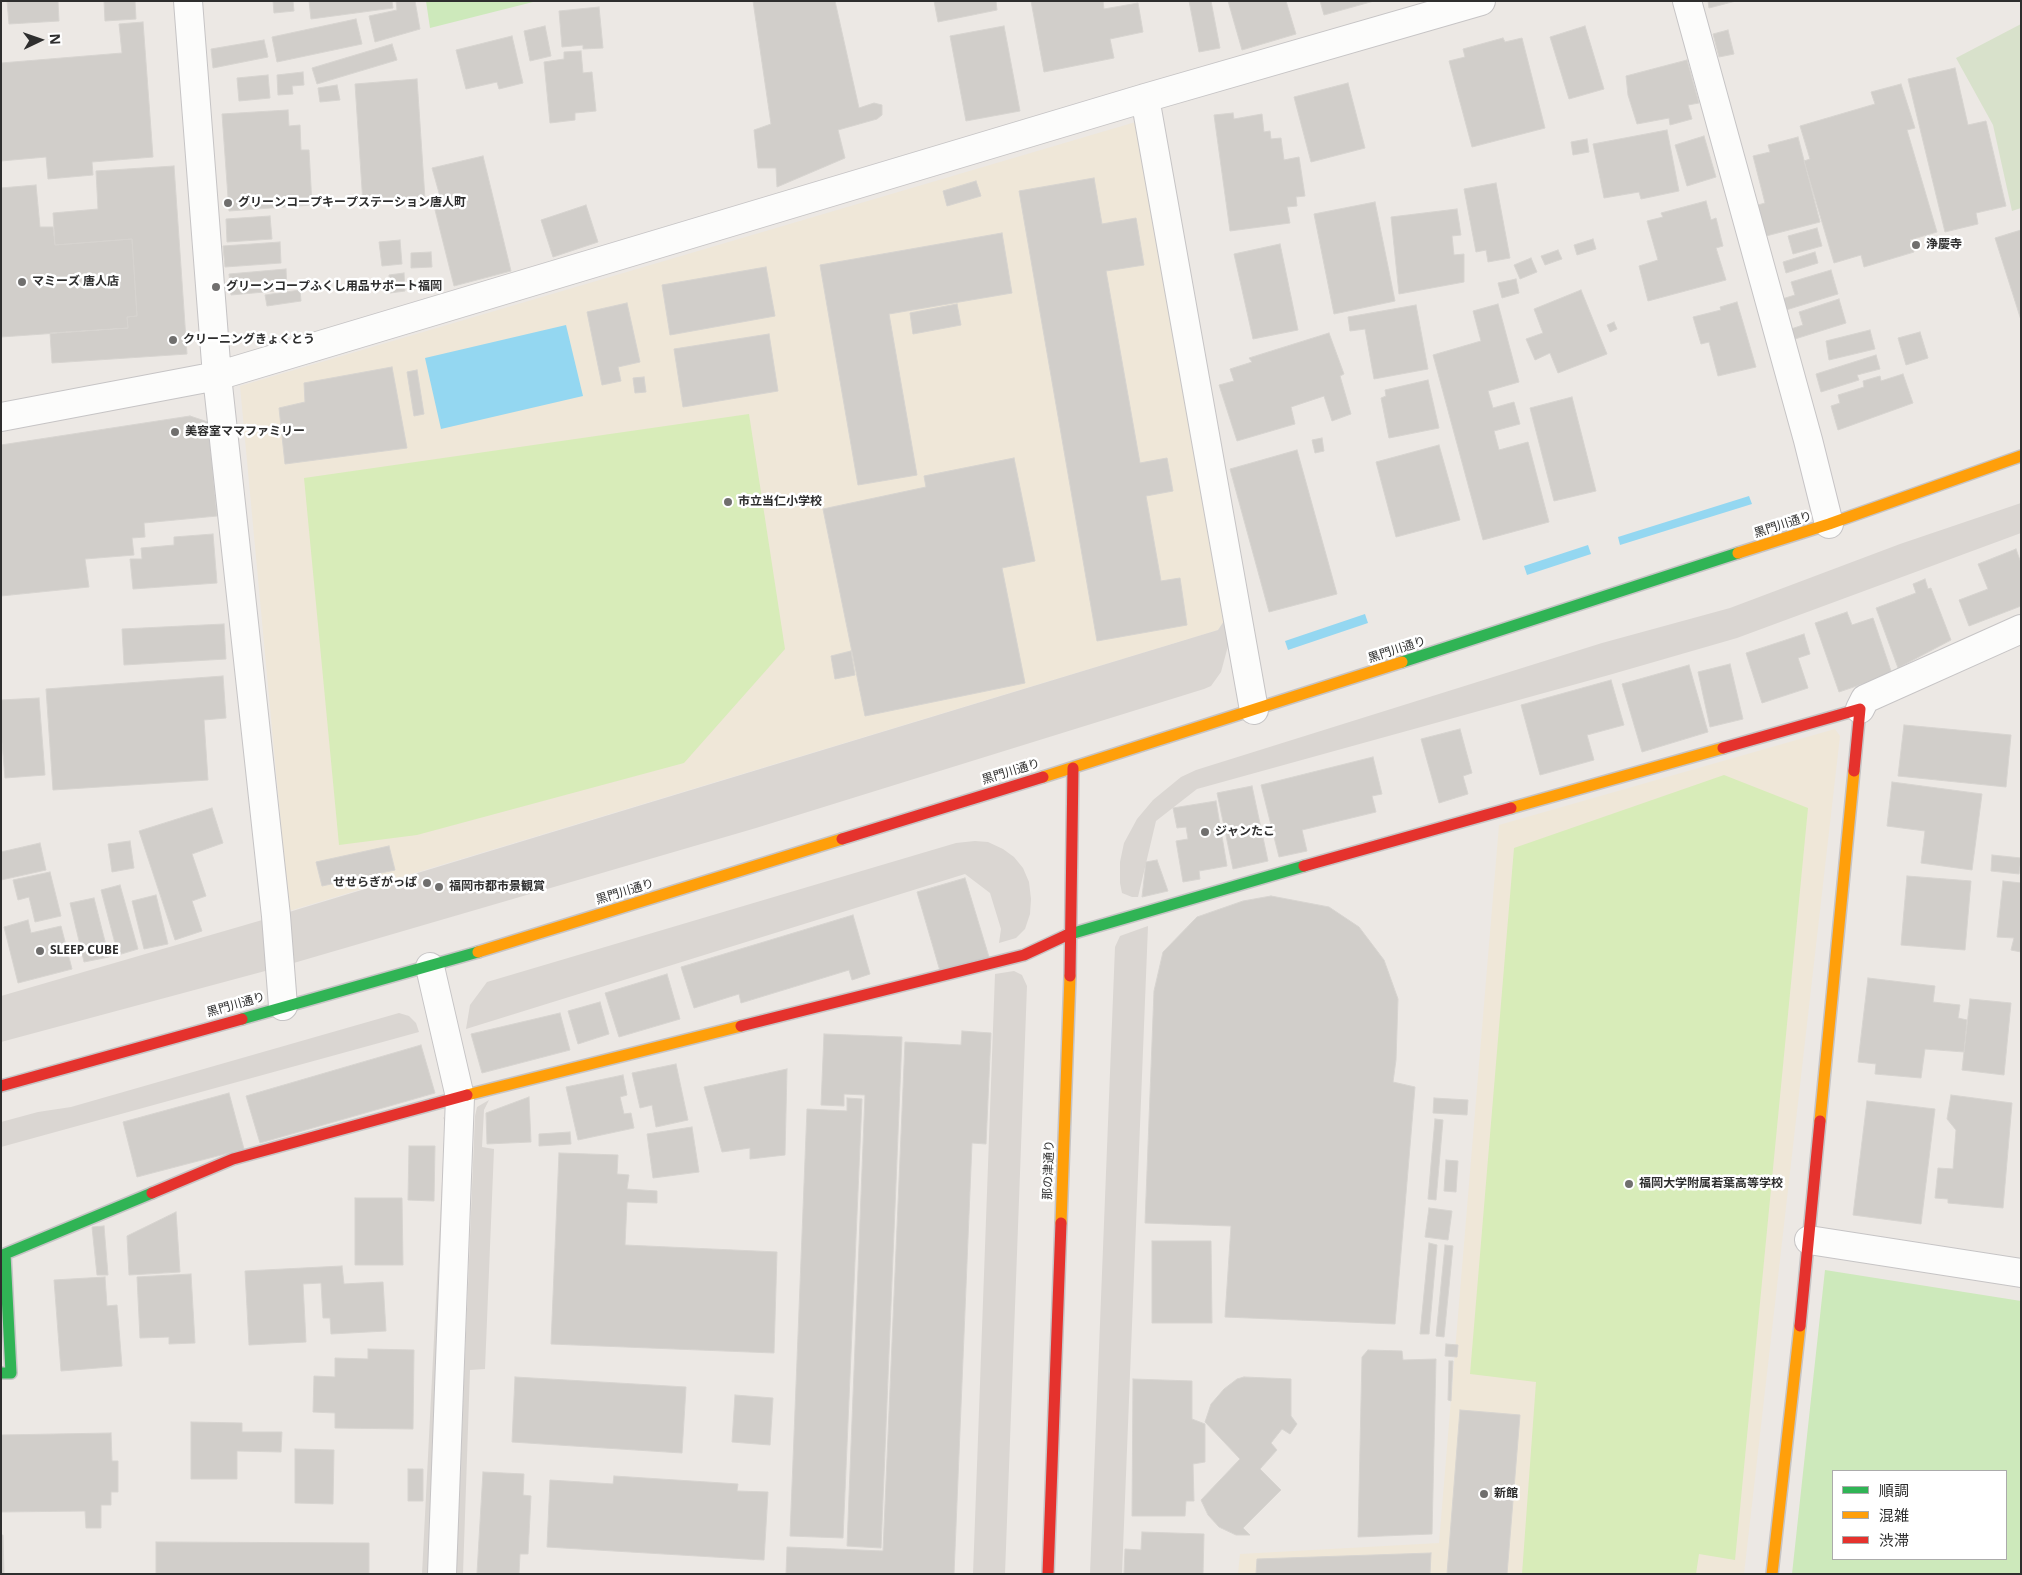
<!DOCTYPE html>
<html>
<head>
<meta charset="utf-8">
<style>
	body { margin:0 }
	#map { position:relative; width:2022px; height:1575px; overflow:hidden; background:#ece8e4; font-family:"Noto Sans","Noto Sans JP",sans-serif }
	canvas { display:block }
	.frame { position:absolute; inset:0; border:2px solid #2e2e2e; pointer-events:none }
	.legend { position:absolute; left:1832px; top:1470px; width:175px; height:90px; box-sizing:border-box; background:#fff; border:1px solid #ababab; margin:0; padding:6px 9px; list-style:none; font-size:15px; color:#2e2e2e }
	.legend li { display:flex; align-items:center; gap:10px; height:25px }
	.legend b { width:25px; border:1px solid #ababab }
	.north { position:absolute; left:15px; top:15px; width:50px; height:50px; -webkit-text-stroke:4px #fff; paint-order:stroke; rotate:87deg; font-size:14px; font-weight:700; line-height:20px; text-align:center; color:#2e2e2e }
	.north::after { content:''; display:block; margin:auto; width:18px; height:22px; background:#2e2e2e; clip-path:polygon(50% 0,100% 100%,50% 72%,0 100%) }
</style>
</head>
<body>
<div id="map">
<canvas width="2022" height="1575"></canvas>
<div class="frame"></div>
<ul class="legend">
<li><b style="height:6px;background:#30b455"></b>順調</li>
<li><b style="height:6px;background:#ff9f0a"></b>混雑</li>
<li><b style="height:6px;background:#e5322d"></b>渋滞</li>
</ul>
<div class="north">N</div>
</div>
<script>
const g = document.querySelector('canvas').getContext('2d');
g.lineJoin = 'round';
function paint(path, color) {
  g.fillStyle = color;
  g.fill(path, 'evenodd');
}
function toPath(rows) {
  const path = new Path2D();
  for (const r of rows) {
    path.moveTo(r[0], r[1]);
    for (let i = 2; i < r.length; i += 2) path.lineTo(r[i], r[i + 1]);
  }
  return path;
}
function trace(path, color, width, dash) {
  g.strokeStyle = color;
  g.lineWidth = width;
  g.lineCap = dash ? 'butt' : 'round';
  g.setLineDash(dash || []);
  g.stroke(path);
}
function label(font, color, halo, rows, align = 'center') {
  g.font = font + ' "Noto Sans","Noto Sans JP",sans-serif';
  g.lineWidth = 5;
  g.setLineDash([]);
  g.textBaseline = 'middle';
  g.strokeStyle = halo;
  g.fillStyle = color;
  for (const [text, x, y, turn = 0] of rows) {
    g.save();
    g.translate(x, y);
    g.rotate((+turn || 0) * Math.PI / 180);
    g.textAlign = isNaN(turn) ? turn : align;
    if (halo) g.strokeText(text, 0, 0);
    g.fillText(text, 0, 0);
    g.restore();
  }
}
paint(toPath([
	[1139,121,1226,618,1218,630,289,911,240,386],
	[1835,729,1840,736,1744,1574,1238,1574,1240,1554,1439,1543,1499,825]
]), '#efe7d8');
paint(toPath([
	[426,1,537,1,430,28],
	[1825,1270,2021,1301,2021,1574,1792,1574],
	[1833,1471,2006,1471,2006,1559,1833,1559]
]), '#cde9bb');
paint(toPath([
	[2021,24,2021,208,2012,211,1993,125,1956,58]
]), '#d8e1cb');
paint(toPath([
	[749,414,785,649,684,763,417,835,339,845,304,478],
	[1724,775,1808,808,1735,1560,1699,1554,1696,1574,1522,1574,1536,1382,1470,1374,1514,848]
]), '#d8ecb9');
paint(toPath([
	[2021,503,2021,533,1737,638,1609,675,1197,789,1156,821,1138,897,1132,897,1122,893,1120,883,1120,862,1124,843,1137,819,1153,800,1181,777,1196,770,1602,643,1730,608,1900,544],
	[1226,618,1228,646,1221,672,1211,686,1204,689,756,828,280,967,1,1042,1,996,276,916,1218,630],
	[975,841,988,842,1003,849,1014,857,1023,868,1029,882,1031,899,1030,914,1025,929,1016,938,999,943,1001,929,990,893,965,874,466,1029,470,1005,487,982,956,843],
	[1148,926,1122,1574,1090,1574,1115,947,1120,936],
	[1014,971,1022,975,1027,986,1005,1574,973,1574,995,974],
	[399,1013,409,1016,416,1023,419,1032,1,1147,1,1122,38,1112,71,1107],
	[489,1100,484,1110,482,1147,494,1149,485,1369,470,1370,463,1574,456,1574,475,1116,477,1107],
	[443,1117,448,1121,432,1574,422,1574,445,1122]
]), '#dad6d2');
paint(toPath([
	[566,325,583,396,441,429,425,358],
	[1749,496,1752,504,1620,545,1618,537],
	[1588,545,1591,554,1527,575,1524,566],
	[1365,614,1368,623,1288,650,1285,641]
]), '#94d7f1');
const building = toPath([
	[7,1,58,1,59,21,9,24,7,1],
	[104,1,135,1,136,19,105,21,104,1],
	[273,1,293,1,294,11,274,13,273,1],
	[309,1,392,1,393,8,311,19,309,1],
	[396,1,415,1,420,29,375,42,369,16,397,10,396,1],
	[753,1,835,1,859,108,874,103,882,105,882,115,877,119,838,130,845,158,777,187,776,168,758,168,754,130,771,124,753,1],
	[934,1,996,1,997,10,938,22,934,1],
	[1031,1,1103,1,1104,9,1138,3,1143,32,1110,39,1114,58,1044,72,1031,1],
	[1189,1,1211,1,1220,48,1199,52,1189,1],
	[1228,1,1286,1,1296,34,1242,50,1228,1],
	[1320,1,1374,1,1324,15,1320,1],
	[1708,1,1736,1,1709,8,1708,1],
	[599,7,603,48,583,49,583,45,562,47,559,11,599,7],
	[356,19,362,44,277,62,272,37,356,19],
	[143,22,153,157,92,162,93,175,48,179,46,157,1,161,1,63,122,53,119,24,143,22],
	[545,26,551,56,530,61,524,31,545,26],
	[1004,26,1020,111,966,121,950,36,1004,26],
	[1585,26,1604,89,1569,99,1550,37,1585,26],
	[1728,30,1734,54,1719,57,1713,34,1728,30],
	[512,36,523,83,499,89,497,82,466,89,456,50,512,36],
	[1503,38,1505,42,1522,38,1545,128,1472,147,1449,61,1465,57,1463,49,1503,38],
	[264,40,268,57,213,68,211,49,264,40],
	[392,44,397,60,317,84,312,68,392,44],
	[581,51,583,73,592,72,596,111,575,113,575,120,550,123,544,62,564,59,564,52,581,51],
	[1687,60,1699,103,1688,105,1692,119,1670,125,1669,118,1637,124,1628,95,1626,76,1687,60],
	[1955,68,1968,125,1986,121,2006,206,1976,213,1978,224,1945,232,1908,79,1955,68],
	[303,72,304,85,292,86,293,94,278,95,277,75,303,72],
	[268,75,270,98,239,101,237,78,268,75],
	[417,79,425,199,363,204,355,84,417,79],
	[1348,83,1365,148,1311,162,1294,97,1348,83],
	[1901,84,1915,128,1907,130,1937,232,1910,240,1914,252,1864,267,1861,255,1834,263,1804,161,1810,159,1800,126,1875,104,1871,92,1901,84],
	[337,85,340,100,320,102,318,88,337,85],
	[288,110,289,126,300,125,301,150,309,150,312,205,229,211,222,114,288,110],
	[1233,113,1234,119,1262,114,1264,132,1270,131,1271,139,1281,138,1284,160,1299,157,1305,196,1296,197,1297,206,1287,207,1290,223,1230,231,1214,115,1233,113],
	[1667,130,1679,191,1641,199,1639,192,1604,198,1593,144,1667,130],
	[1704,136,1716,177,1687,186,1675,145,1704,136],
	[1798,137,1820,222,1766,236,1758,205,1765,203,1753,156,1770,152,1768,145,1798,137],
	[1587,139,1589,152,1573,155,1571,142,1587,139],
	[483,156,511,271,454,286,433,202,441,200,432,168,483,156],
	[174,166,187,354,52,363,50,333,128,328,127,317,137,316,132,239,55,245,53,213,98,209,96,171,174,166],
	[1094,178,1102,224,1136,218,1144,265,1106,271,1140,463,1167,458,1173,491,1146,496,1161,581,1180,578,1187,625,1097,641,1019,191,1094,178],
	[976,181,981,196,947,206,943,191,976,181],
	[1496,183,1510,258,1488,262,1486,250,1476,252,1464,189,1496,183],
	[36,185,40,227,53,227,55,245,132,239,137,316,127,317,128,328,1,337,1,188,36,185],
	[1706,201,1711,220,1716,218,1723,246,1716,248,1726,280,1648,301,1639,266,1658,260,1647,221,1663,217,1661,213,1706,201],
	[1375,202,1395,301,1334,314,1314,214,1375,202],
	[586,205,598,242,553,257,541,220,586,205],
	[1457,209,1461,235,1452,236,1454,255,1464,254,1464,282,1399,294,1391,217,1457,209],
	[270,216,272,239,227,242,226,219,270,216],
	[1817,228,1822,246,1793,254,1788,236,1817,228],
	[2021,230,2021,320,1995,238,2021,230],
	[1002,233,1012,293,889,314,917,475,858,485,820,265,1002,233],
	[1593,239,1596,249,1577,255,1574,245,1593,239],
	[400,240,402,264,382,266,379,242,400,240],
	[280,242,281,263,225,267,223,246,280,242],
	[1280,244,1298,330,1253,339,1234,254,1280,244],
	[1558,250,1562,259,1545,265,1541,256,1558,250],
	[431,252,432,267,411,268,411,253,431,252],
	[1815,252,1818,263,1786,273,1783,262,1815,252],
	[1531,258,1537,272,1520,279,1514,265,1531,258],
	[766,267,775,316,670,335,662,285,766,267],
	[286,269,287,290,231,295,229,274,286,269],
	[1831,270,1838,294,1786,310,1782,299,1795,295,1791,282,1831,270],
	[404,273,405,291,390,293,389,275,404,273],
	[1516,279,1519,293,1502,298,1498,283,1516,279],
	[300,290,301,301,267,306,265,295,300,290],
	[1581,290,1607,354,1558,373,1550,353,1535,360,1526,339,1543,333,1534,309,1581,290],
	[1839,299,1846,323,1795,339,1791,329,1803,325,1799,312,1839,299],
	[1737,302,1756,367,1718,376,1709,342,1701,344,1693,317,1721,310,1720,307,1737,302],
	[627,303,640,362,618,367,621,381,602,385,587,312,627,303],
	[957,304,961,325,913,334,910,313,957,304],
	[1498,304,1519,382,1488,391,1493,408,1514,402,1520,424,1494,431,1499,450,1528,442,1549,522,1483,540,1433,355,1481,341,1473,311,1498,304],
	[1416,305,1428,369,1374,379,1365,329,1350,331,1348,317,1416,305],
	[1614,322,1617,329,1610,332,1607,325,1614,322],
	[1870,330,1875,349,1829,360,1826,341,1870,330],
	[1920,332,1928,358,1906,365,1898,338,1920,332],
	[1329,333,1344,374,1340,376,1351,414,1332,421,1324,396,1291,407,1295,424,1237,441,1219,385,1234,381,1230,369,1252,362,1249,358,1329,333],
	[769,334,778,391,683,407,674,349,769,334],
	[1876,355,1880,369,1857,375,1859,380,1821,392,1816,374,1876,355],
	[392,367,407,448,285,464,279,408,305,402,304,383,392,367],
	[417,370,424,414,414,416,407,372,417,370],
	[1903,374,1913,403,1838,430,1831,406,1840,403,1838,395,1864,387,1863,381,1880,376,1881,381,1903,374],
	[644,377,646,392,635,393,633,378,644,377],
	[1428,380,1439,428,1389,438,1381,398,1386,396,1385,390,1428,380],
	[1572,397,1596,491,1554,501,1530,408,1572,397],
	[190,416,208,422,217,516,144,523,145,537,132,538,134,555,85,559,89,587,1,596,1,445,190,416],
	[1322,438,1324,451,1315,453,1312,440,1322,438],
	[1439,445,1460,520,1396,537,1376,462,1439,445],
	[1297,450,1337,594,1269,612,1230,469,1297,450],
	[1014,458,1035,561,1002,568,1025,683,865,716,823,509,926,487,924,476,1014,458],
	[213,534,217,583,133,589,130,559,142,559,141,548,174,545,174,537,213,534],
	[2016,549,2021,563,2021,606,1969,626,1959,600,1988,589,1978,564,2016,549],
	[1925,579,1928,589,1931,588,1951,640,1898,668,1876,608,1916,593,1913,584,1925,579],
	[1847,612,1852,625,1873,618,1892,674,1839,692,1815,623,1847,612],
	[224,624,226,659,124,665,122,629,224,624],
	[1804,634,1810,654,1798,658,1808,688,1762,703,1746,653,1804,634],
	[851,651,855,675,835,679,831,656,851,651],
	[1730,664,1743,719,1710,727,1698,672,1730,664],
	[1689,665,1708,732,1642,752,1622,684,1689,665],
	[223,676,226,718,204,720,208,780,53,790,46,689,223,676],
	[1611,680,1624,725,1587,735,1594,760,1540,775,1521,705,1611,680],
	[39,698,45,775,5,778,1,730,1,700,39,698],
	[1904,725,2011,735,2006,787,1898,776,1904,725],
	[1460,729,1472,773,1463,776,1468,794,1439,803,1421,739,1460,729],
	[1373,757,1382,794,1372,796,1376,812,1302,830,1307,851,1279,857,1261,785,1373,757],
	[1892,782,1982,794,1972,870,1921,863,1925,831,1887,826,1892,782],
	[1252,786,1268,861,1233,869,1217,793,1252,786],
	[1216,801,1227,866,1199,871,1200,879,1183,882,1176,841,1188,839,1186,827,1177,828,1173,808,1216,801],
	[212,808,223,843,192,854,206,896,192,901,202,931,175,940,139,831,212,808],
	[130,841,134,868,112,872,108,844,130,841],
	[40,843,46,870,1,880,1,852,40,843],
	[389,846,395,870,322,886,316,862,389,846],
	[1992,855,2021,858,2019,874,1991,871,1992,855],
	[1157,860,1168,891,1142,897,1146,862,1157,860],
	[50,872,61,916,35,922,29,897,18,900,13,880,50,872],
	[1907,876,1971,881,1965,950,1901,945,1907,876],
	[965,878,989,957,940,971,917,892,965,878],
	[2003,881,2021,883,2021,952,2011,950,2014,938,1997,937,2003,881],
	[120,885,138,949,118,955,101,890,120,885],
	[156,895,168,944,144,949,132,901,156,895],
	[1271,896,1329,907,1359,927,1384,960,1398,999,1396,1060,1393,1082,1415,1087,1395,1324,1225,1317,1231,1226,1145,1223,1154,991,1163,952,1197,917,1243,901,1271,896],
	[94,898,109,957,84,962,70,903,94,898],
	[853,915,870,974,852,980,849,970,741,1003,739,994,694,1008,681,967,853,915],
	[28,920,31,933,61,926,72,969,18,983,4,927,28,920],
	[667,974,680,1019,619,1037,605,993,667,974],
	[1868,978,1935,986,1933,1002,1960,1005,1958,1018,1967,1020,1964,1052,1925,1049,1921,1078,1875,1074,1876,1064,1858,1062,1868,978],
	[1970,999,2011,1003,2004,1075,1962,1070,1970,999],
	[600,1002,609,1034,578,1044,568,1011,600,1002],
	[560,1013,570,1050,482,1073,471,1034,560,1013],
	[962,1031,991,1033,986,1144,972,1143,954,1574,786,1574,787,1547,883,1551,905,1042,961,1045,962,1031],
	[824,1034,902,1037,881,1548,847,1546,865,1095,844,1094,844,1106,821,1105,824,1034],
	[421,1045,435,1093,260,1143,246,1096,421,1045],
	[676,1064,688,1120,656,1127,652,1105,640,1108,632,1073,676,1064],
	[787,1069,785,1155,750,1159,750,1148,722,1152,704,1087,787,1069],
	[623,1075,627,1095,620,1097,624,1114,631,1113,634,1128,578,1140,566,1087,623,1075],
	[229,1093,244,1149,137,1177,123,1122,229,1093],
	[1951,1095,2012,1103,2003,1208,1948,1203,1948,1199,1935,1198,1938,1168,1953,1169,1956,1130,1947,1119,1951,1095],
	[529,1097,531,1142,487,1144,486,1113,529,1097],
	[847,1098,862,1099,843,1538,790,1536,807,1109,847,1111,847,1098],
	[1434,1098,1468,1100,1467,1115,1433,1113,1434,1098],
	[1867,1101,1935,1109,1921,1224,1853,1215,1867,1101],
	[1435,1119,1443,1120,1436,1200,1428,1199,1435,1119],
	[692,1127,699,1172,653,1178,647,1134,692,1127],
	[570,1132,571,1144,539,1146,539,1134,570,1132],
	[409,1146,435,1146,434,1201,408,1200,409,1146],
	[559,1153,618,1155,617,1174,629,1175,627,1189,657,1191,657,1203,627,1202,625,1245,777,1252,774,1353,551,1344,559,1153],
	[1446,1160,1458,1161,1456,1192,1444,1191,1446,1160],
	[355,1198,402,1198,403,1265,355,1265,355,1198],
	[1429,1208,1452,1211,1448,1240,1425,1237,1429,1208],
	[176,1212,180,1272,129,1275,127,1236,176,1212],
	[104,1226,108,1275,97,1275,92,1227,104,1226],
	[1152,1241,1211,1241,1212,1323,1152,1323,1152,1241],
	[1429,1243,1437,1245,1429,1334,1420,1334,1429,1243],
	[1445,1245,1453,1246,1444,1337,1436,1336,1445,1245],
	[342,1266,344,1284,383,1282,386,1331,331,1334,330,1318,323,1318,321,1283,303,1284,306,1342,249,1345,245,1271,342,1266],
	[191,1274,195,1343,169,1344,169,1337,140,1338,137,1277,191,1274],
	[105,1277,107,1306,117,1305,122,1366,61,1371,54,1280,105,1277],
	[1446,1344,1458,1345,1457,1357,1445,1356,1446,1344],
	[368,1349,414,1350,413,1429,335,1428,335,1413,313,1412,314,1376,335,1377,335,1358,368,1359,368,1349],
	[1368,1350,1402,1351,1403,1360,1436,1359,1432,1534,1358,1537,1362,1357,1368,1350],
	[1449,1361,1453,1361,1451,1401,1448,1400,1449,1361],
	[515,1377,686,1387,682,1453,512,1442,515,1377],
	[1244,1377,1291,1379,1291,1416,1297,1424,1290,1434,1282,1429,1271,1443,1277,1450,1260,1469,1281,1490,1243,1528,1250,1535,1236,1535,1219,1527,1208,1515,1201,1500,1240,1459,1205,1422,1211,1404,1224,1389,1237,1379,1244,1377],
	[1133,1379,1192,1381,1192,1419,1205,1424,1205,1462,1193,1464,1194,1501,1186,1501,1185,1516,1132,1516,1133,1379],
	[735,1395,773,1398,770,1445,732,1442,735,1395],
	[1460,1410,1520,1415,1507,1574,1447,1574,1460,1410],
	[191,1422,242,1423,242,1432,282,1432,281,1452,237,1451,237,1479,191,1479,191,1422],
	[111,1433,112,1461,118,1461,118,1492,111,1492,111,1505,101,1505,101,1528,86,1528,85,1511,1,1512,1,1435,111,1433],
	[295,1449,334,1450,333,1504,295,1503,295,1449],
	[408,1469,423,1469,423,1501,408,1501,408,1469],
	[483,1472,524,1474,523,1495,531,1496,528,1554,520,1554,519,1574,477,1573,483,1472],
	[614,1476,738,1484,737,1491,768,1492,764,1560,547,1547,550,1480,613,1484,614,1476],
	[1142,1532,1204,1534,1203,1574,1124,1574,1125,1549,1141,1550,1142,1532],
	[1,1535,3,1535,4,1574,1,1574,1,1535],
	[156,1542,369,1543,369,1574,156,1574,156,1542],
	[1431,1553,1430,1574,1256,1574,1257,1559,1431,1553]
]);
paint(building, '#d1ceca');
trace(building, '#d7d4d0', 1);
const street = toPath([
	[188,1,217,376,276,916,283,1006],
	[1687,1,1808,440,1829,524],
	[1145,98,1254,710],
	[1,417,217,376,1145,98,1481,1],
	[1860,709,1865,699,2021,629],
	[430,967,460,1097,442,1574],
	[1809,1240,2021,1273]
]);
const fast = toPath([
	[1402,662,1738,553],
	[1067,935,1304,866],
	[242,1019,478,952],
	[1,1373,11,1373,5,1254,152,1193]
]);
const slow = toPath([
	[1738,553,1829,524,2021,456],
	[1043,777,1402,662],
	[1511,808,1723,748],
	[478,952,842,839],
	[467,1095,741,1026],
	[1820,1121,1854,771],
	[1061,1223,1070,976],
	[1772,1574,1800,1326]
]);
const jam = toPath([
	[1723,748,1860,709,1854,771],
	[842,839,1043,777],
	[1304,866,1511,808],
	[1070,976,1073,768],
	[741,1026,1024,955,1067,935],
	[1,1086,242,1019],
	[152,1193,233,1159,467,1095],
	[1800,1326,1820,1121],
	[1048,1574,1061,1223]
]);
trace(street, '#c6c4c5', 30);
trace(fast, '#c6c4c5', 14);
trace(slow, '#c6c4c5', 14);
trace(jam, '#c6c4c5', 14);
trace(street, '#fcfcfb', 28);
trace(fast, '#30b455', 11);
trace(slow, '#ff9f0a', 11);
trace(jam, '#e5322d', 11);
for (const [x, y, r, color] of [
	[228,203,5,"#706f6e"],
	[1916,245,5,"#706f6e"],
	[22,282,5,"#706f6e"],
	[216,287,5,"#706f6e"],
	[173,340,5,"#706f6e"],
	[175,432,5,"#706f6e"],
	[728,502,5,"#706f6e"],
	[1205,832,5,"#706f6e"],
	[427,883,5,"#706f6e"],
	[439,887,5,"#706f6e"],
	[40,951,5,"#706f6e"],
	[1629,1184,5,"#706f6e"],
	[1484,1494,5,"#706f6e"]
]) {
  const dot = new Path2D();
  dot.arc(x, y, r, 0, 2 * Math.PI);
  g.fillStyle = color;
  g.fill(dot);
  trace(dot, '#fff', 2);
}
label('bold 12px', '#2e2e2e', '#fff', [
	["グリーンコープキープステーション唐人町",238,203],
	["浄慶寺",1926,245],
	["マミーズ 唐人店",32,282],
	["グリーンコープふくし用品サポート福岡",226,287],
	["クリーニングきょくとう",183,340],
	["美容室ママファミリー",185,432],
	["市立当仁小学校",738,502],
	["ジャンたこ",1215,832],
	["せせらぎがっぱ",417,883,"right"],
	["福岡市都市景観賞",449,887],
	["SLEEP CUBE",50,951],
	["福岡大学附属若葉高等学校",1639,1184],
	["新館",1494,1494]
], 'left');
label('12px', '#2e2e2e', '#fff', [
	["黒門川通り",1783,525,-18],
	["黒門川通り",1397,650,-18],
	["黒門川通り",1011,772,-17],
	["黒門川通り",625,892,-17],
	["黒門川通り",236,1005,-16],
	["那の津通り",1049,1170,-88]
]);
</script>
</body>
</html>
